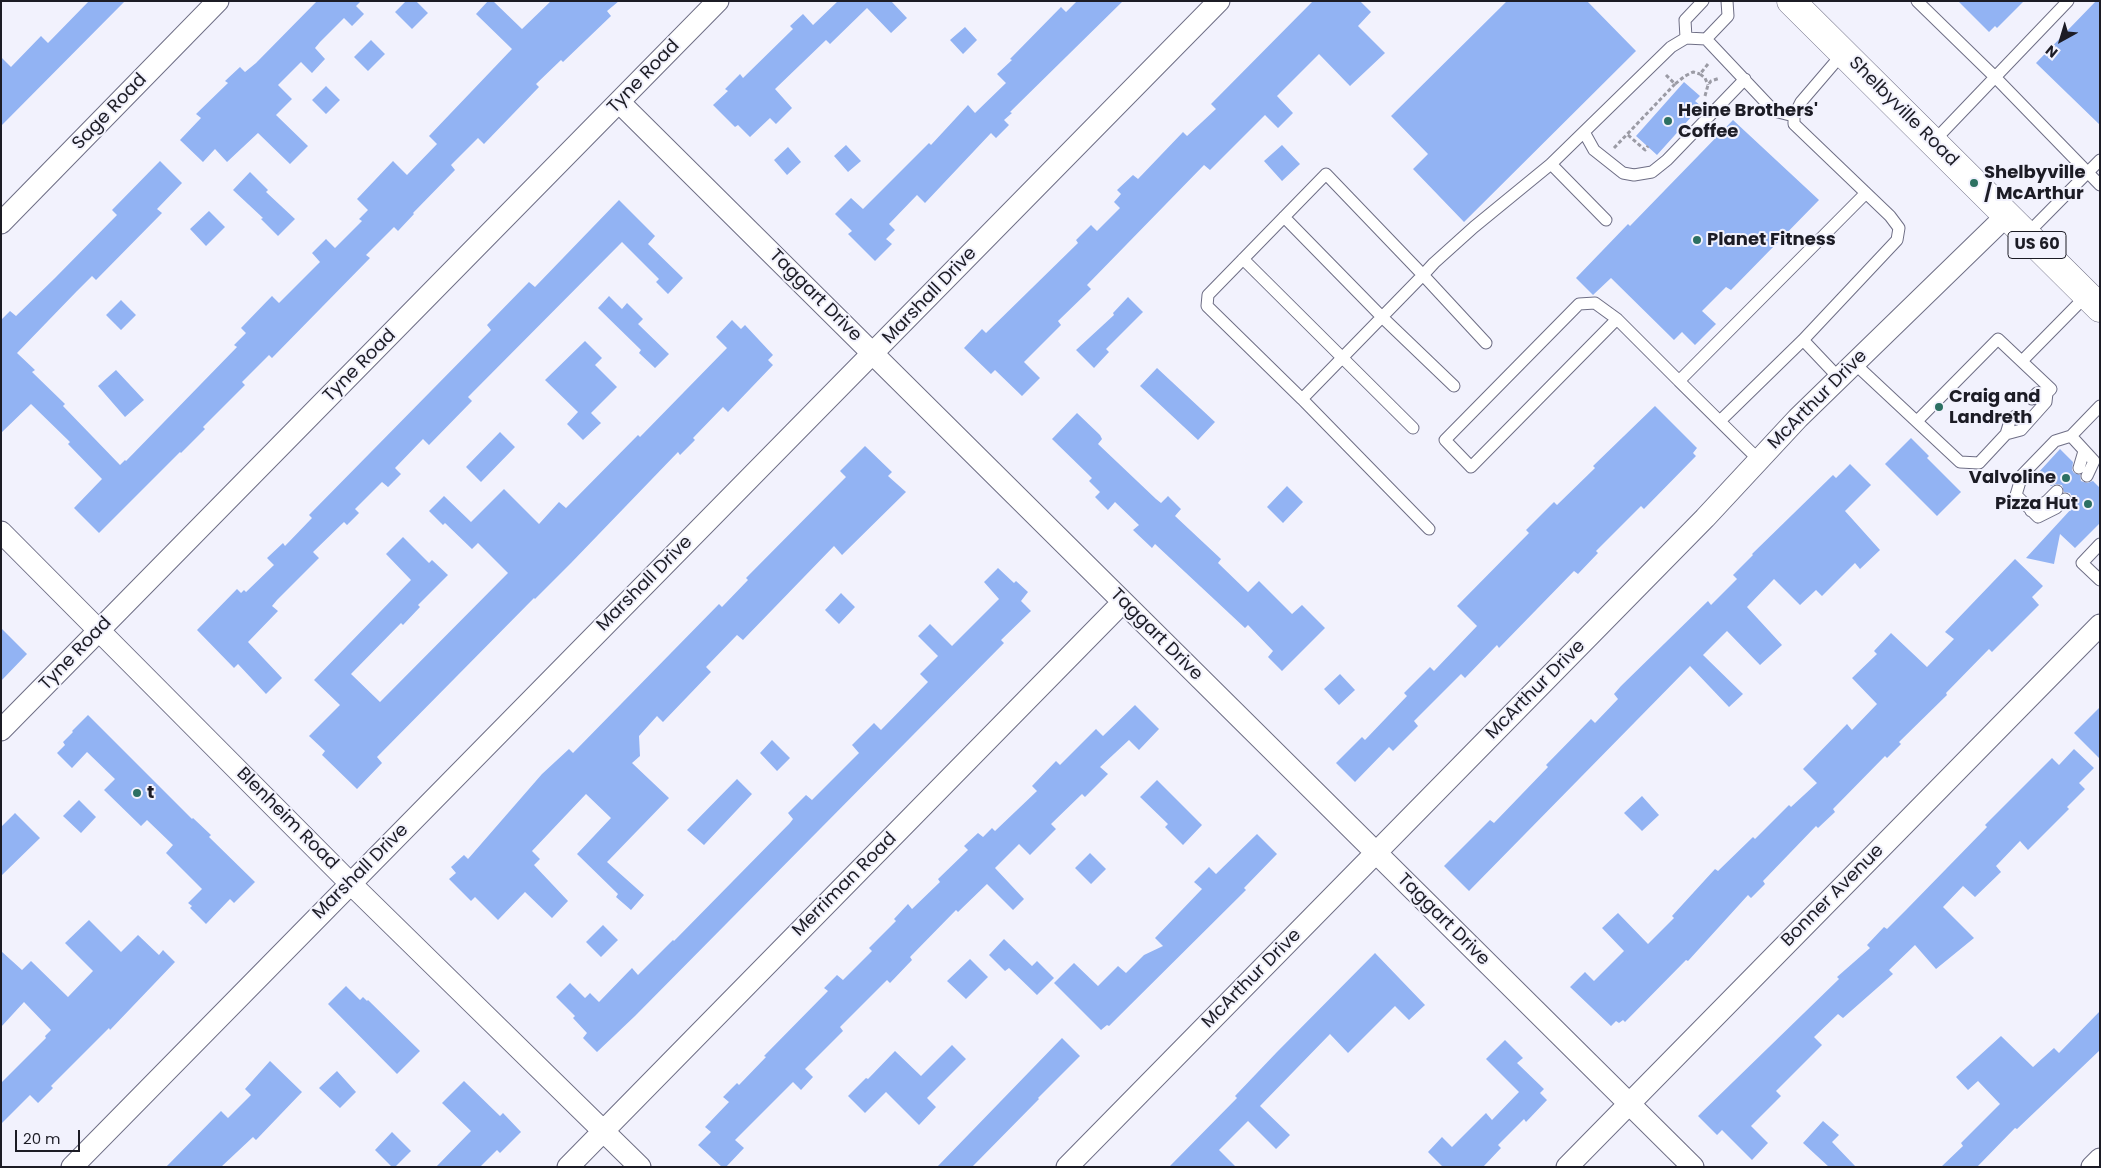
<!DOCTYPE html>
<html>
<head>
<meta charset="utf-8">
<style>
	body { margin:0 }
	#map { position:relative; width:2101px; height:1168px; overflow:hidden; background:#f2f2fd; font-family:Poppins,sans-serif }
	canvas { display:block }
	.frame { position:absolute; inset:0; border:2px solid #1c1c25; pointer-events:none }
	.north { position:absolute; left:2036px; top:15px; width:50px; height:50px; -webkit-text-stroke:4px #f2f2fd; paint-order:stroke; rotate:219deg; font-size:14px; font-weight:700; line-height:20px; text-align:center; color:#1c1c25 }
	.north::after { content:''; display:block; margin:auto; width:18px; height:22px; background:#1c1c25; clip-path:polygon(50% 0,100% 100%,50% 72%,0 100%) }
	.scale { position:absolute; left:15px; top:1130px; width:65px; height:22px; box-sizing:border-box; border:2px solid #1c1c25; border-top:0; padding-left:6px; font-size:15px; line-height:18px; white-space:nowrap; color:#1c1c25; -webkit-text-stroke:4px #f2f2fd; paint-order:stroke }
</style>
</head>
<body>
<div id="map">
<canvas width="2101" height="1168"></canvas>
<div class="frame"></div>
<div class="north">N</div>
<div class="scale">20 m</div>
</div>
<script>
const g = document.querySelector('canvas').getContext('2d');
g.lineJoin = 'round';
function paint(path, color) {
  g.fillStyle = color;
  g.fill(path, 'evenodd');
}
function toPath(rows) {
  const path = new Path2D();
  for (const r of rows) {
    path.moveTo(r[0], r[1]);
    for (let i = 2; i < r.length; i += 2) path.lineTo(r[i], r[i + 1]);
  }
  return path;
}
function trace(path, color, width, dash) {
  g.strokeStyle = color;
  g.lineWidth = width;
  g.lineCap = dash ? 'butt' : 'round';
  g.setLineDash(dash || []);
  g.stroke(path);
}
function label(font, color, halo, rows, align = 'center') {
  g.font = font + ' Poppins,sans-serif';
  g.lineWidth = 4;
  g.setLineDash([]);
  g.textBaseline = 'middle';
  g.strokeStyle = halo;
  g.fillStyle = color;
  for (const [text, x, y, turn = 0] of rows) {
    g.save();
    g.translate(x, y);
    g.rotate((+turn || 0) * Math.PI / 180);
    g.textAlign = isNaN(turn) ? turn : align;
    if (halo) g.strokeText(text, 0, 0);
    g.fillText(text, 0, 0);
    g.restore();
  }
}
paint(toPath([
	[89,1,125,1,1,126,1,57,11,67,41,36,48,43],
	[317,1,361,1,356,6,364,14,352,26,344,18,320,42,315,48,325,59,312,73,301,62,278,85,292,99,276,115,308,146,290,164,258,133,227,162,215,149,203,162,180,140,201,118,196,114,228,83,225,81,240,67,245,72,256,63],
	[406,1,416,1,428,13,412,29,395,12],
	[488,1,493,1,522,29,551,1,619,1,607,11,611,16,563,62,561,60,536,84,539,87,484,144,478,138,451,165,455,170,413,213,414,214,398,231,394,227,366,255,370,258,272,358,269,355,242,382,245,385,203,427,205,429,181,453,180,452,99,533,74,508,102,479,68,444,70,442,31,404,1,433,1,320,10,311,16,316,55,278,117,215,112,210,160,161,182,183,157,209,162,213,96,280,92,276,77,291,17,353,35,370,32,372,65,404,63,406,120,465,125,460,126,461,237,347,234,345,246,333,241,328,272,296,279,303,320,262,312,253,326,239,335,248,362,221,359,219,368,210,357,199,393,161,407,175,437,144,429,136,512,49,476,14],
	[838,1,891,1,907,18,891,33,867,8,830,44,826,40,775,89,792,108,776,124,770,118,750,137,738,125,735,127,713,105,728,91,725,89,740,74,743,78,793,29,790,26,803,14,813,25],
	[1077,1,1123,1,1010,112,1012,113,1004,120,1009,125,996,138,991,133,925,203,917,195,889,224,895,230,886,239,892,244,875,261,848,234,852,231,835,214,851,198,863,209,929,143,931,145,968,105,975,113,1006,83,997,74,1012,60,1010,59,1061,7,1066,12],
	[1313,1,1360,1,1371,12,1358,26,1385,53,1350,86,1319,54,1277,96,1293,113,1278,128,1265,115,1210,170,1204,165,1087,285,1091,289,1058,321,1061,325,1024,362,1040,378,1022,396,995,370,991,374,964,348,982,329,986,333,1078,243,1076,240,1091,225,1097,231,1120,208,1114,202,1121,194,1117,190,1133,175,1138,179,1183,132,1187,136,1216,109,1211,104],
	[1507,1,1587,1,1636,51,1464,222,1413,169,1428,154,1391,116],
	[1958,1,2024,1,1997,28,1995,26,1989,32],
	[2096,1,2100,1,2100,125,2036,63],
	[965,27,977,40,963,54,950,40],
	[371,40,385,54,368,71,354,57],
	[1684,82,1700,96,1695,101,1701,106,1657,155,1636,136],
	[326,86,340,100,326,114,312,100],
	[1733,120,1819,200,1731,290,1726,287,1702,311,1716,324,1695,345,1682,332,1674,340,1611,278,1593,295,1576,278,1628,224,1630,226],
	[846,145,861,161,848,172,834,156],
	[1282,145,1300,164,1282,181,1264,161],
	[788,147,801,162,787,175,774,160],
	[250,172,268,190,266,192,295,219,278,236,261,219,263,218,233,190],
	[619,200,655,236,648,244,683,278,668,294,656,282,659,279,622,242,468,397,472,401,429,445,423,439,395,468,401,474,388,487,382,482,355,509,359,513,347,525,344,522,313,552,319,558,277,600,272,606,278,611,248,642,282,678,266,694,238,664,234,668,197,630,237,589,241,593,244,590,246,592,274,565,267,558,283,543,285,546,312,518,309,515,491,330,487,325,529,282,535,287],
	[209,211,225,227,206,246,190,229],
	[609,296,622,309,627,303,643,319,638,324,669,354,655,368,639,353,641,350,598,308],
	[1128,297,1143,312,1106,349,1109,352,1094,368,1076,350,1114,315,1113,313],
	[121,300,136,315,121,330,106,315],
	[732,320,741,329,745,325,773,355,768,360,773,365,728,412,723,407,693,438,695,440,680,455,678,452,571,563,535,599,534,598,377,757,382,763,357,789,322,755,325,751,309,736,340,705,314,680,411,580,386,554,403,537,429,563,432,560,448,575,418,605,420,607,403,625,401,623,351,674,380,702,508,573,478,543,472,549,445,523,443,525,429,511,444,496,471,522,504,489,539,524,559,502,566,508,638,435,640,437,727,348,716,337],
	[585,341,602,358,595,365,617,387,591,413,601,423,583,440,567,424,578,412,545,380],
	[1157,368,1215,422,1198,440,1140,386],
	[116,370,144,400,125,417,98,386],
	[1655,406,1697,448,1693,453,1696,456,1644,509,1641,506,1596,551,1598,553,1578,574,1574,571,1499,648,1497,645,1465,678,1461,674,1414,721,1418,726,1393,751,1389,747,1355,782,1336,763,1362,737,1365,740,1407,696,1404,693,1430,667,1434,671,1477,626,1457,606,1529,533,1526,530,1554,502,1557,505,1595,468,1593,466],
	[1077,413,1100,435,1102,439,1098,444,1156,499,1161,503,1168,496,1181,509,1175,516,1221,559,1218,563,1248,592,1259,581,1292,614,1302,605,1325,628,1282,671,1268,657,1273,651,1248,625,1245,628,1155,544,1152,548,1133,530,1139,525,1115,502,1108,510,1095,497,1100,492,1089,481,1092,478,1052,439],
	[500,432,515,447,481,482,466,467],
	[1911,438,1929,456,1927,458,1961,492,1937,516,1885,464],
	[865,446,892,472,888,476,906,492,842,555,834,546,743,640,737,635,706,667,711,672,663,722,657,716,639,736,640,756,632,763,669,798,607,862,644,895,631,910,616,897,618,894,577,854,611,818,586,794,532,851,540,859,534,865,568,901,552,918,525,892,498,920,475,897,471,901,449,879,456,873,451,867,464,855,468,859,542,774,569,749,573,753,719,604,722,607,748,580,746,578,846,477,840,471],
	[2060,449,2073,462,2072,470,2074,473,2080,475,2081,481,2087,483,2093,481,2100,488,2100,523,2075,548,2060,534,2054,564,2026,558,2073,507,2070,505,2072,497,2070,493,2064,492,2062,485,2056,484,2051,486,2038,473],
	[1850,464,1871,485,1845,511,1880,550,1860,569,1855,563,1822,596,1816,590,1800,605,1774,579,1747,607,1782,645,1760,665,1727,631,1703,655,1743,694,1729,707,1690,666,1469,891,1444,866,1490,820,1494,823,1548,767,1546,765,1591,719,1595,723,1618,699,1614,694,1621,686,1708,601,1711,605,1737,579,1733,575,1753,555,1752,554,1833,475,1836,478],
	[1287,486,1303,502,1283,523,1267,507],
	[2015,559,2043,586,2032,597,2039,605,1992,652,1989,649,1946,693,1947,695,1899,742,1901,744,1887,758,1885,756,1833,809,1835,812,1818,828,1816,826,1763,881,1765,884,1751,898,1748,895,1688,961,1686,960,1625,1022,1623,1020,1619,1023,1616,1021,1611,1026,1570,987,1585,972,1594,981,1624,951,1602,928,1618,913,1648,944,1674,918,1672,916,1715,869,1718,871,1753,837,1755,839,1789,805,1791,807,1817,783,1803,769,1847,724,1852,730,1877,704,1852,678,1877,654,1874,651,1891,633,1927,667,1954,639,1945,632],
	[998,568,1014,583,1016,581,1028,592,1021,601,1031,611,1001,640,1004,643,635,1016,597,1052,583,1038,587,1033,573,1018,575,1016,556,997,570,983,585,998,590,993,599,1002,632,968,638,975,673,940,674,941,790,823,793,819,788,813,806,795,812,800,859,753,852,745,874,723,881,730,928,682,920,674,938,656,918,636,930,624,952,646,999,599,984,582],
	[841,593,855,607,839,624,825,610],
	[1,628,27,654,1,681],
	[1340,674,1355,690,1339,705,1324,689],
	[1135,705,1159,729,1139,750,1129,740,1100,767,1108,774,1085,797,1082,794,1051,824,1056,829,1030,855,1019,844,995,868,1024,899,1013,910,987,884,958,912,956,910,910,957,912,960,890,983,887,980,840,1027,843,1031,805,1069,813,1077,801,1090,793,1082,735,1140,744,1148,726,1167,722,1167,698,1145,711,1132,705,1127,729,1102,723,1097,737,1083,739,1085,766,1057,764,1056,828,991,824,988,837,975,843,980,872,951,869,948,896,921,894,919,908,904,912,909,940,882,938,879,968,850,964,846,978,833,983,837,992,828,995,831,1037,791,1032,786,1056,761,1060,765,1096,729,1103,736],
	[2100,707,2100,759,2074,733],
	[88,715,192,819,193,818,211,835,209,837,255,882,234,903,230,899,206,924,190,908,192,906,188,903,202,889,166,853,173,845,147,820,141,826,104,790,115,779,87,752,72,768,57,753,65,745,63,742,73,732,72,731],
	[772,740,790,758,777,771,760,753],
	[2074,749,2094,768,2079,783,2085,789,2067,807,2069,809,2028,850,2020,841,1996,866,2001,872,1975,897,1963,886,1943,907,1974,938,1936,969,1915,945,1889,970,1893,974,1843,1018,1838,1014,1814,1037,1822,1045,1776,1091,1781,1096,1751,1126,1768,1143,1752,1160,1722,1130,1717,1135,1698,1116,1839,979,1837,977,1870,948,1867,945,1884,927,1887,929,1906,910,1987,827,1985,825,2052,758,2059,765],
	[737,779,752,794,704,845,687,830],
	[1157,780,1202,825,1183,845,1165,827,1168,824,1140,797],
	[1642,796,1659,815,1642,831,1624,813],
	[79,800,96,817,81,833,63,816],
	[15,813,40,838,1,876,1,827],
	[1257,834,1277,854,1244,888,1246,890,1109,1026,1107,1025,1101,1030,1054,983,1074,963,1098,986,1118,966,1126,973,1144,955,1163,946,1155,938,1202,889,1194,882,1209,867,1216,874],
	[1090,853,1106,869,1091,884,1075,868],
	[89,920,121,952,138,935,159,955,163,950,175,962,110,1030,109,1028,51,1086,53,1088,38,1103,30,1095,1,1124,1,1083,46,1038,45,1036,51,1030,24,1002,1,1027,1,951,22,970,31,961,68,997,93,971,65,943],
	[603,925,618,940,601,957,586,942],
	[1004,939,1032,966,1037,961,1054,978,1037,995,1009,968,1005,971,989,955],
	[1375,953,1425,1005,1409,1020,1395,1006,1348,1053,1330,1034,1260,1106,1290,1135,1276,1149,1248,1121,1219,1150,1236,1167,1169,1167,1237,1098,1235,1096,1277,1052],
	[970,959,988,977,966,999,947,981],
	[346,986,360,1000,363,997,367,1001,368,1000,420,1051,397,1074,328,1004],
	[2100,1011,2100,1050,2017,1129,2015,1128,1977,1167,1941,1167,1963,1146,1961,1143,2000,1104,1978,1081,1968,1090,1956,1077,2001,1036,2033,1067,2054,1048,2059,1053],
	[1062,1038,1080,1056,1038,1098,1039,1099,972,1167,937,1167],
	[1505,1040,1523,1058,1517,1063,1544,1089,1540,1093,1547,1100,1526,1122,1524,1119,1498,1145,1501,1148,1483,1167,1443,1167,1428,1152,1442,1137,1452,1147,1486,1113,1492,1120,1519,1092,1486,1059],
	[952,1045,966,1059,927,1098,936,1107,919,1125,886,1092,865,1113,848,1096,866,1078,868,1079,895,1051,921,1076],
	[270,1061,302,1092,256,1140,253,1137,221,1167,166,1167,221,1111,228,1118,251,1095,245,1089],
	[337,1071,356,1092,340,1108,319,1088],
	[464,1081,500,1116,503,1113,521,1132,500,1153,497,1150,480,1167,436,1167,471,1131,442,1103],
	[1823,1121,1839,1135,1832,1142,1856,1167,1829,1167,1803,1143],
	[392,1132,411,1151,395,1167,392,1167,375,1150]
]), '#92b3f3');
const service = toPath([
	[1917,1,1995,77,2100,185],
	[1686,38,1685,20,1703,1],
	[1706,39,1728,16,1727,1],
	[1584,132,1594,150,1623,173,1634,175,1652,172,1667,160,1745,79],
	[1933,142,2068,1],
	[1551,164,1606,220],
	[1284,217,1382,317,1454,386],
	[2026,235,2100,160],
	[1243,259,1413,428],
	[1617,319,1471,467,1445,440,1579,304,1595,303,1617,319,1679,381],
	[1803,340,1839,378],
	[1486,343,1423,275,1326,174,1208,295,1207,306,1302,399,1382,317,1423,275,1434,263,1474,227,1551,164,1671,47,1686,38,1706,39,1774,111,1794,116],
	[2022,361,2087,295],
	[1854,363,1960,462,1979,463,2006,434,2010,421,2015,416],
	[1302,399,1429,529],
	[2032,399,2037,393,2047,393],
	[1720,421,1803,340,1897,240,1899,228,1890,216,1794,124,1794,116,1801,102,1843,53],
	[1917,421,1998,339,2051,389,2047,393,2046,402,2021,430,2006,434],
	[2071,436,2100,406],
	[1759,460,1679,381,1866,193],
	[2079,468,2084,451],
	[2065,499,2056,508,2038,517,2016,495,2022,475,2055,441,2071,436,2094,461,2087,476],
	[2031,511,2047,501,2057,491],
	[2100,544,2082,563,2100,580]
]);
const minor = toPath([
	[619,102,1693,1167],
	[1,223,218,1],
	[1,532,350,883,640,1167],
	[1,730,718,1],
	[72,1167,1219,1],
	[568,1167,1123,602],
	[1067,1167,1705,518,1798,418,2007,215],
	[1567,1167,2100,625],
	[2092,1167,2100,1159]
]);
const primary = toPath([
	[1791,1,2100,308]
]);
trace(service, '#6e6e85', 13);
trace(minor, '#6e6e85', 23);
trace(primary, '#6e6e85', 29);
trace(toPath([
	[1708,64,1700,74,1705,78,1708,85],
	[1666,75,1675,84,1685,76,1693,72,1700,74],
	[1705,96,1708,85,1711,81,1720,78],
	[1628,135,1645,150,1648,146],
	[1614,148,1675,84]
]), '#9b9ba5', 3, [4, 2.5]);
trace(service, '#fff', 11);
trace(minor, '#fff', 21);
trace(primary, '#fff', 28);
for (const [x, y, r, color] of [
	[1668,121,5,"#2c7062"],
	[1974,183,5,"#2c7062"],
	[1697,240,5,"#2c7062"],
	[1939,407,5,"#2c7062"],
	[2066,478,5,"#2c7062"],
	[2088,504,5,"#2c7062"],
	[137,793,5,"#2c7062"]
]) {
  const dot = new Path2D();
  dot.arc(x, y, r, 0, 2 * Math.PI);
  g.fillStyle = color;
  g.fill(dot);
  trace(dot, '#f2f2fd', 2);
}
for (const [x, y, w] of [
	[2037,245,58]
]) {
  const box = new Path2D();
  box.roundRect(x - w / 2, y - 13.5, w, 27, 4);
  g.fillStyle = '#f2f2fd';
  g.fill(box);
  trace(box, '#1c1c25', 1);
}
label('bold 16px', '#1c1c25', null, [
	["US 60",2037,245]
]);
label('18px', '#1c1c25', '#f2f2fd', [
	["Tyne Road",644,77,-46],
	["Sage Road",110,112,-46],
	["Shelbyville Road",1903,112,45],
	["Taggart Drive",815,296,45],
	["Marshall Drive",930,296,-46],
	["Tyne Road",360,366,-45],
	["McArthur Drive",1818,400,-45],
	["Marshall Drive",645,584,-45],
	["Taggart Drive",1156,635,45],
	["Tyne Road",76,654,-46],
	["McArthur Drive",1536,690,-45],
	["Blenheim Road",287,819,45],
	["Marshall Drive",361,872,-45],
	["Merriman Road",845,885,-45],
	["Bonner Avenue",1833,896,-45],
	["Taggart Drive",1443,920,45],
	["McArthur Drive",1252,979,-45]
]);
label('bold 18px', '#1c1c25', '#f2f2fd', [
	["Heine Brothers'",1678,111],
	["Coffee",1678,132],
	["Shelbyville",1984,173],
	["/ McArthur",1984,194],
	["Planet Fitness",1707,240],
	["Craig and",1949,397],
	["Landreth",1949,418],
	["Valvoline",2056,478,"right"],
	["Pizza Hut",2078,504,"right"],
	["t",147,793]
], 'left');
</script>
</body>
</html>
